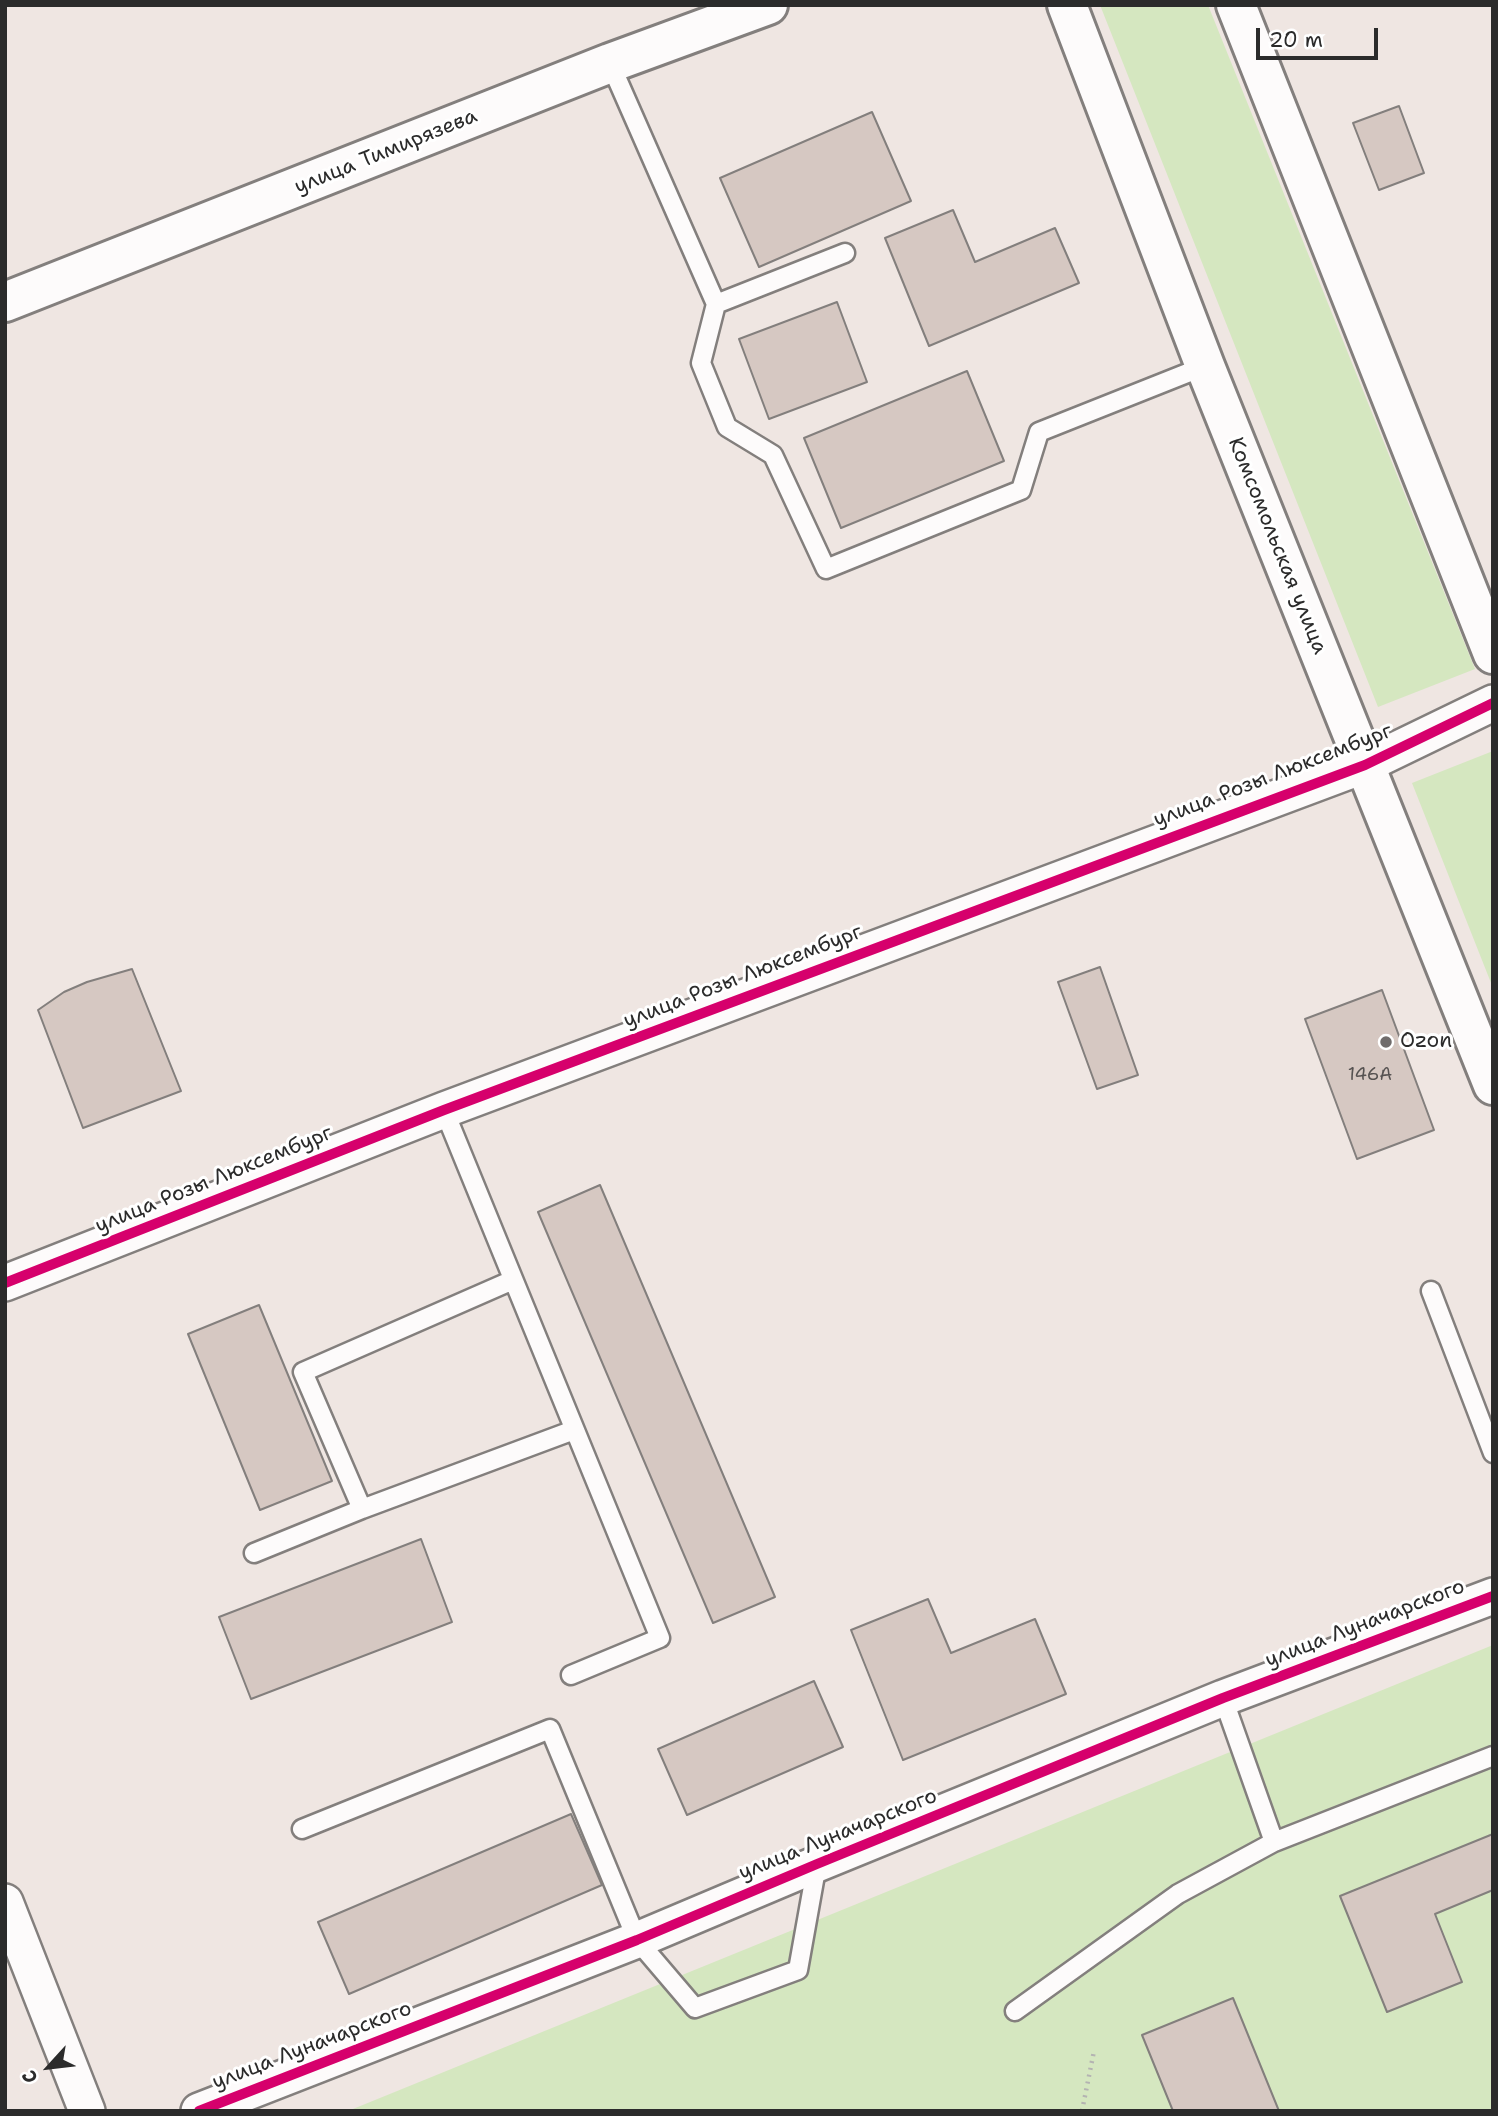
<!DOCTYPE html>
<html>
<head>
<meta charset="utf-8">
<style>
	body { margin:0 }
	#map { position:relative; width:1498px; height:2116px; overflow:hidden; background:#efe6e2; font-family:"Shantell Sans",sans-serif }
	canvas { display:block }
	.frame { position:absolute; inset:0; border:7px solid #2b2b2b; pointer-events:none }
	.north { position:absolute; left:14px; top:2032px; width:70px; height:70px; -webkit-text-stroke:5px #fff; paint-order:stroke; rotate:243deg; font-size:19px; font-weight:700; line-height:28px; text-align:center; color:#2b2b2b }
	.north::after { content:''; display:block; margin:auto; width:24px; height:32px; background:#2b2b2b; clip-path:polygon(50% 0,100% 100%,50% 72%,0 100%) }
	.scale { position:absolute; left:1256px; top:28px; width:122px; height:32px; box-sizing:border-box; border:4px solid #2b2b2b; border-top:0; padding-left:9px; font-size:21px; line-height:24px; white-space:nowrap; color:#2b2b2b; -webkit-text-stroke:5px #fff; paint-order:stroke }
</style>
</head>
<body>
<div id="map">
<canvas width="1498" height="2116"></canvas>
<div class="frame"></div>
<div class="north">С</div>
<div class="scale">20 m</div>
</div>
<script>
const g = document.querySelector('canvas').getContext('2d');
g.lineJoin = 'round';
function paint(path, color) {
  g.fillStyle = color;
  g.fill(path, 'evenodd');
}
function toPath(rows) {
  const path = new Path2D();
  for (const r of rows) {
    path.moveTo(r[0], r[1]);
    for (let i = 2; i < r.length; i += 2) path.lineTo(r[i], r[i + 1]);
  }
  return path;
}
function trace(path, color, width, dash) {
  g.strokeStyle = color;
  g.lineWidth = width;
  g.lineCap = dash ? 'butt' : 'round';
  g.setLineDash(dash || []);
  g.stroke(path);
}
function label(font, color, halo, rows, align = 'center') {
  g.font = font + ' "Shantell Sans",sans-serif';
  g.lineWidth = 6;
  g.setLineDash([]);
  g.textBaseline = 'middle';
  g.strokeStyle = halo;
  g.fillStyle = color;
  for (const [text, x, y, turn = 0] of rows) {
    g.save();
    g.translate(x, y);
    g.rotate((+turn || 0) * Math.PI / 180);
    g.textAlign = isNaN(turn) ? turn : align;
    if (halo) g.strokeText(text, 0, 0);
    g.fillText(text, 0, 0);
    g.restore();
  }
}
paint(toPath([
	[1100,5,1208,5,1475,669,1378,707],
	[1493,751,1493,988,1412,783],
	[1493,1645,1493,2111,348,2111]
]), '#d5e7c0');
const building = toPath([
	[1399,106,1424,173,1379,190,1353,123,1399,106],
	[872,112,911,201,759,267,720,178,872,112],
	[953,210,975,262,1055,228,1079,283,929,346,885,238,953,210],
	[837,302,867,382,769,419,739,339,837,302],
	[967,371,1004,461,841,528,804,438,967,371],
	[1100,967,1138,1075,1097,1089,1058,982,1100,967],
	[132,969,181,1091,83,1128,38,1010,64,992,87,982,132,969],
	[1382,990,1434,1130,1357,1159,1305,1019,1382,990],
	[600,1185,775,1597,713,1623,538,1212,600,1185],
	[259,1305,332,1481,260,1510,188,1334,259,1305],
	[421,1539,452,1622,251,1699,219,1617,421,1539],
	[928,1599,951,1653,1035,1619,1066,1694,903,1760,851,1630,928,1599],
	[814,1681,843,1747,687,1815,658,1749,814,1681],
	[571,1814,602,1885,349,1994,318,1922,571,1814],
	[1493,1834,1493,1890,1435,1914,1462,1982,1387,2012,1340,1896,1493,1834],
	[1233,1998,1279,2111,1173,2111,1142,2035,1233,1998]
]);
paint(building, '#d6c8c2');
trace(building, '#837f7d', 2);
const service = toPath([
	[610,63,716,304,701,363,727,427,773,455,826,569,1021,490,1039,432,1205,366],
	[716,304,845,253],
	[444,1110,660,1638,571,1675],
	[1431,1291,1493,1453],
	[362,1509,303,1372,513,1280],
	[254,1553,362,1509,574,1430],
	[1223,1698,1274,1842],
	[302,1829,550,1729,637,1940,695,2008,798,1970,817,1864],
	[1015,2011,1178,1894,1274,1842,1493,1756]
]);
const minor = toPath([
	[5,1283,444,1110,1365,765,1493,703],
	[5,1902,87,2111],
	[199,2111,637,1940,817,1864,1223,1698,1493,1596]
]);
const tertiary = toPath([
	[1067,5,1205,366,1493,1085],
	[1236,5,1493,654],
	[5,302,610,63,768,5]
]);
trace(service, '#837f7d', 23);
trace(minor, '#837f7d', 40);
trace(tertiary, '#837f7d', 44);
trace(toPath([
	[1082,2111,1094,2051]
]), '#b4b3b2', 4.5, [2, 5]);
trace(service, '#fdfbfb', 18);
trace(minor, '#fdfbfb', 35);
trace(tertiary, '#fdfbfb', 38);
trace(toPath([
	[5,1283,444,1110,1365,765,1493,703],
	[199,2111,637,1940,817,1864,1223,1698,1493,1596]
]), '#d6006c', 10);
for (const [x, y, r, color] of [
	[1386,1042,7,"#706c6b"]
]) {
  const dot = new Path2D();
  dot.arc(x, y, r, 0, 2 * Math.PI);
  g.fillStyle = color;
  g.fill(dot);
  trace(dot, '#fff', 2.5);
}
label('18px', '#565251', null, [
	["146А",1370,1075]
]);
label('21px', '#2b2b2b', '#fff', [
	["улица Тимирязева",386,152,-22],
	["Комсомольская улица",1277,546,68],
	["улица Розы Люксембург",1273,776,-21],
	["улица Розы Люксембург",743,977,-21],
	["улица Розы Люксембург",214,1180,-22],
	["улица Луначарского",1365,1624,-21],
	["улица Луначарского",838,1835,-22],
	["улица Луначарского",312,2046,-21]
]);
label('21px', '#2b2b2b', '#fff', [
	["Ozon",1400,1042]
], 'left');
</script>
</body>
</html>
